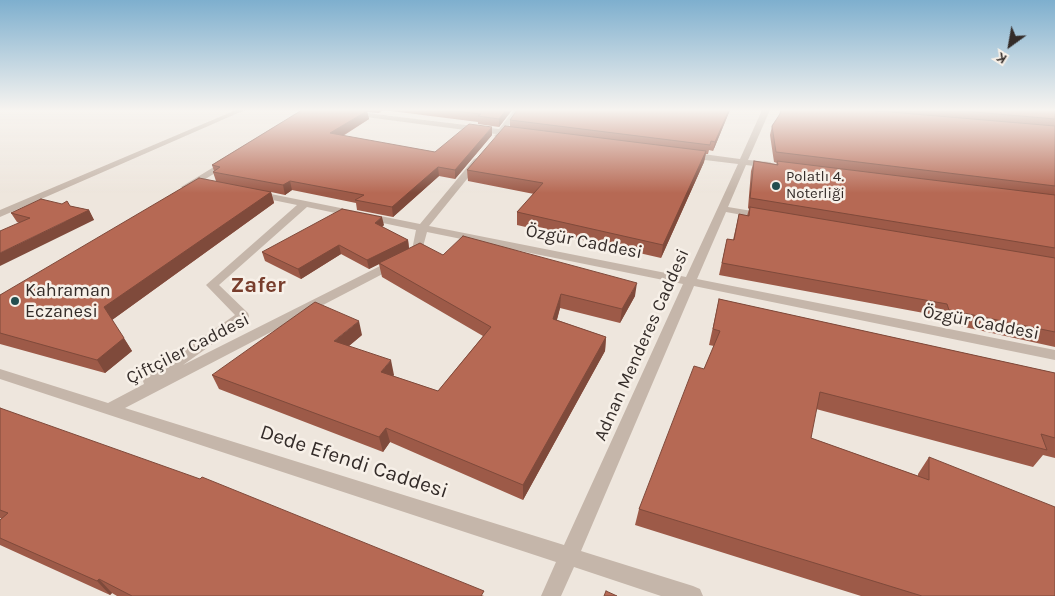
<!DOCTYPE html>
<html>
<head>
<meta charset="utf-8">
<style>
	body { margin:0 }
	#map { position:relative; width:1055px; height:596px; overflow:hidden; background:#eee6dd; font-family:Karla,sans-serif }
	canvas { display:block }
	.north { position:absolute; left:985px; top:20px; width:50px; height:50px; -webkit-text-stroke:4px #f7f0e8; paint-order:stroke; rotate:212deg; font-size:14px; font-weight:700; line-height:20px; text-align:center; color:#342c29 }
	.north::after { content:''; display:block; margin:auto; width:18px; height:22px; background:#342c29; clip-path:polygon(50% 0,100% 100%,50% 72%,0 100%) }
</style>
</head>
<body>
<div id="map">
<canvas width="1055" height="596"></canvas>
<div class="north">K</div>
</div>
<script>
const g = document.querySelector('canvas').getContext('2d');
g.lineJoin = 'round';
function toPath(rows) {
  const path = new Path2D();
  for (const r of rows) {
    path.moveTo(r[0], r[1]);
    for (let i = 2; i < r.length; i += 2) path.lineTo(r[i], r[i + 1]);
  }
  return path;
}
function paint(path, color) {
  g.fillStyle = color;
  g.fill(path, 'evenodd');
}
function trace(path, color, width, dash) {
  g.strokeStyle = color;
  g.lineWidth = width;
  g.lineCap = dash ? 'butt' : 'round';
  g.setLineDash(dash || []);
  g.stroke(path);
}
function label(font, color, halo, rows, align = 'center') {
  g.font = font + ' Karla,sans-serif';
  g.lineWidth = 5;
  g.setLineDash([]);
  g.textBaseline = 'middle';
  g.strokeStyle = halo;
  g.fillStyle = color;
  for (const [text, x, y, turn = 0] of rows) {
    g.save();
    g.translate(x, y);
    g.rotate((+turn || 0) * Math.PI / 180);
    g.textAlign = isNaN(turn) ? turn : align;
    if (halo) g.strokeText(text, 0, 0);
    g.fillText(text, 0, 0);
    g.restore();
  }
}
paint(toPath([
	[236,110,245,110,0,217,0,210,236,110],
	[323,110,342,110,499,129,514,110,520,110,506,130,521,134,517,136,503,135,498,138,494,136,496,134,327,112,323,110],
	[762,110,770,110,748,160,770,162,774,165,770,168,746,165,728,207,764,213,769,216,764,219,726,212,697,279,1055,350,1055,360,694,286,581,551,693,586,700,589,703,596,661,596,574,567,561,596,541,596,556,562,0,379,0,369,108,403,144,384,143,381,145,377,235,315,206,285,297,205,253,196,251,194,256,191,420,224,474,159,477,158,480,159,480,163,429,226,686,277,738,164,688,158,684,155,688,152,740,159,762,110],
	[307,207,416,230,412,250,183,365,248,319,249,316,248,313,219,285,307,207],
	[427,232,683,284,564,545,125,408,421,254,427,232],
	[227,159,231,162,230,164,189,189,186,190,181,187,227,159]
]), '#c5b6aa');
paint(toPath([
	[302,110,512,110,499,127,478,124,478,122,383,110,379,113,367,112,369,119,343,136,435,152,492,135,455,179,439,176,393,217,357,210,356,203,292,190,285,195,271,192,274,203,112,320,132,351,105,373,0,344,0,295,216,181,213,172,214,171,212,165],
	[517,110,730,110,713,151,709,150,708,154,706,154,704,162,661,258,517,225,517,212,534,194,468,181,467,170,510,127,510,120],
	[781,110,1055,110,1055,347,942,322,940,316,719,275,727,239,733,240,739,214,747,216,749,209,748,208,751,171,754,161,776,164,777,163,774,162,770,135,772,126,779,115],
	[70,206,89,210,94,220,19,223,17,222,11,213],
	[384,225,382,227,408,240,409,248,443,255,635,296,620,323,560,308,557,320,606,337,605,351,523,500,390,442,383,452,219,389,212,375,362,335,349,346,394,375,393,376,438,391,483,336,382,277,379,264,369,269,341,254,301,279,265,261,262,252],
	[719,299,1055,373,1055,458,1043,455,1033,467,816,409,811,438,918,476,918,474,929,457,1055,596,861,596,635,525,639,509,704,369,714,346,709,345],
	[0,408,484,596,117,596,112,593,110,595,0,545,0,520,1,518,0,518]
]), '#9d5a48');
paint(toPath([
	[506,110,512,110,499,127,499,119],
	[729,110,730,110,713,151,715,142],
	[367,111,369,119,332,142,330,133],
	[492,127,492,135,455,179,455,170],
	[706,151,704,162,661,258,663,245],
	[438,167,439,176,393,217,392,207],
	[290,181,292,190,285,195,283,185],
	[271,192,274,203,112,320,104,307],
	[89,210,94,220,0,266,0,253],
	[382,217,384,225,376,232,375,223],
	[408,240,409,249,369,269,367,260],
	[339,245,341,254,301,279,298,269],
	[637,283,635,296,620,323,622,309],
	[561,294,560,308,553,333,553,319],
	[359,321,362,335,338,355,334,341],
	[606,337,605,351,523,500,523,485],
	[124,338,132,351,105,373,97,360],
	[391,360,394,375,384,386,381,372],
	[386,428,390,442,383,452,379,437],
	[99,579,112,593,110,595,97,581]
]), '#7f4a3b');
const building = toPath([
	[302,110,356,110,367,111,330,133,435,152,469,124,492,127,455,170,438,167,392,207,355,200,364,195,290,181,283,185,213,172,220,167,212,165,302,110],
	[445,110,506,110,499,119,478,116,481,114,445,110],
	[517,110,729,110,715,142,711,141,710,145,510,120,517,110],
	[781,110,867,110,1055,126,1055,186,776,152,772,126,780,114,781,110],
	[952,110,1055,110,1055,119,952,110],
	[505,126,706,151,663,245,517,212,543,183,467,170,505,126],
	[754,161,778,165,777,161,1055,195,1055,248,750,198,754,161],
	[199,178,271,192,104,307,124,338,97,360,0,333,0,295,199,178],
	[41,199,62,204,67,201,70,206,89,210,0,253,0,231,30,218,11,213,41,199],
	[750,207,1055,258,1055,332,949,310,947,304,722,263,727,239,734,240,739,214,749,216,750,207],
	[342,209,382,217,375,223,408,240,367,260,339,245,298,269,262,252,342,209],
	[463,236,637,283,622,309,561,294,553,319,606,337,523,485,386,428,379,437,212,375,315,302,359,321,334,341,391,360,381,372,438,391,491,327,379,263,420,243,443,255,463,236],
	[719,299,1055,373,1055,438,1041,434,1047,450,820,392,811,438,929,480,929,457,1055,507,1055,596,922,596,639,509,694,366,704,369,720,331,713,329,719,299],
	[0,408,200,479,202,477,484,591,481,596,132,596,99,579,97,581,0,538,0,520,8,513,0,510,0,408],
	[606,591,617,596,604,596,606,591]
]);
paint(building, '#b66954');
trace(building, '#7f4a3b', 1);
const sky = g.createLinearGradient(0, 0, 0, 193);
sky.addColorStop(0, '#7eafce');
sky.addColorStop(0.57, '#f7f4f0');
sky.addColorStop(1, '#f7f4f000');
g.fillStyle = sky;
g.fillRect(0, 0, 1055, 193);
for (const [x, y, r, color] of [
	[776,186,5,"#244e4f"],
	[15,301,5,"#244e4f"]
]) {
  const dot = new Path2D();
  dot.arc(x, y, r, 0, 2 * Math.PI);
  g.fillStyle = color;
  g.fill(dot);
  trace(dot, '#f7f0e8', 2);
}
label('15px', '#342c29', '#f7f0e8', [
	["Polatlı 4.",786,177],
	["Noterliği",786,194]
], 'left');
label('18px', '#342c29', '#f7f0e8', [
	["Özgür Caddesi",584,242,11],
	["Özgür Caddesi",981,323,11],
	["Adnan Menderes Caddesi",642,345,-66],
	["Çiftçiler Caddesi",188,349,-27]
]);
label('18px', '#342c29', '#f7f0e8', [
	["Kahraman",25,291],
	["Eczanesi",25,312]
], 'left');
label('21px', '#342c29', '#f7f0e8', [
	["Dede Efendi Caddesi",354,462,18]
]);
label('bold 22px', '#783d2c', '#f7f0e8', [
	["Zafer",258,286]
]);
</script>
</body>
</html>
